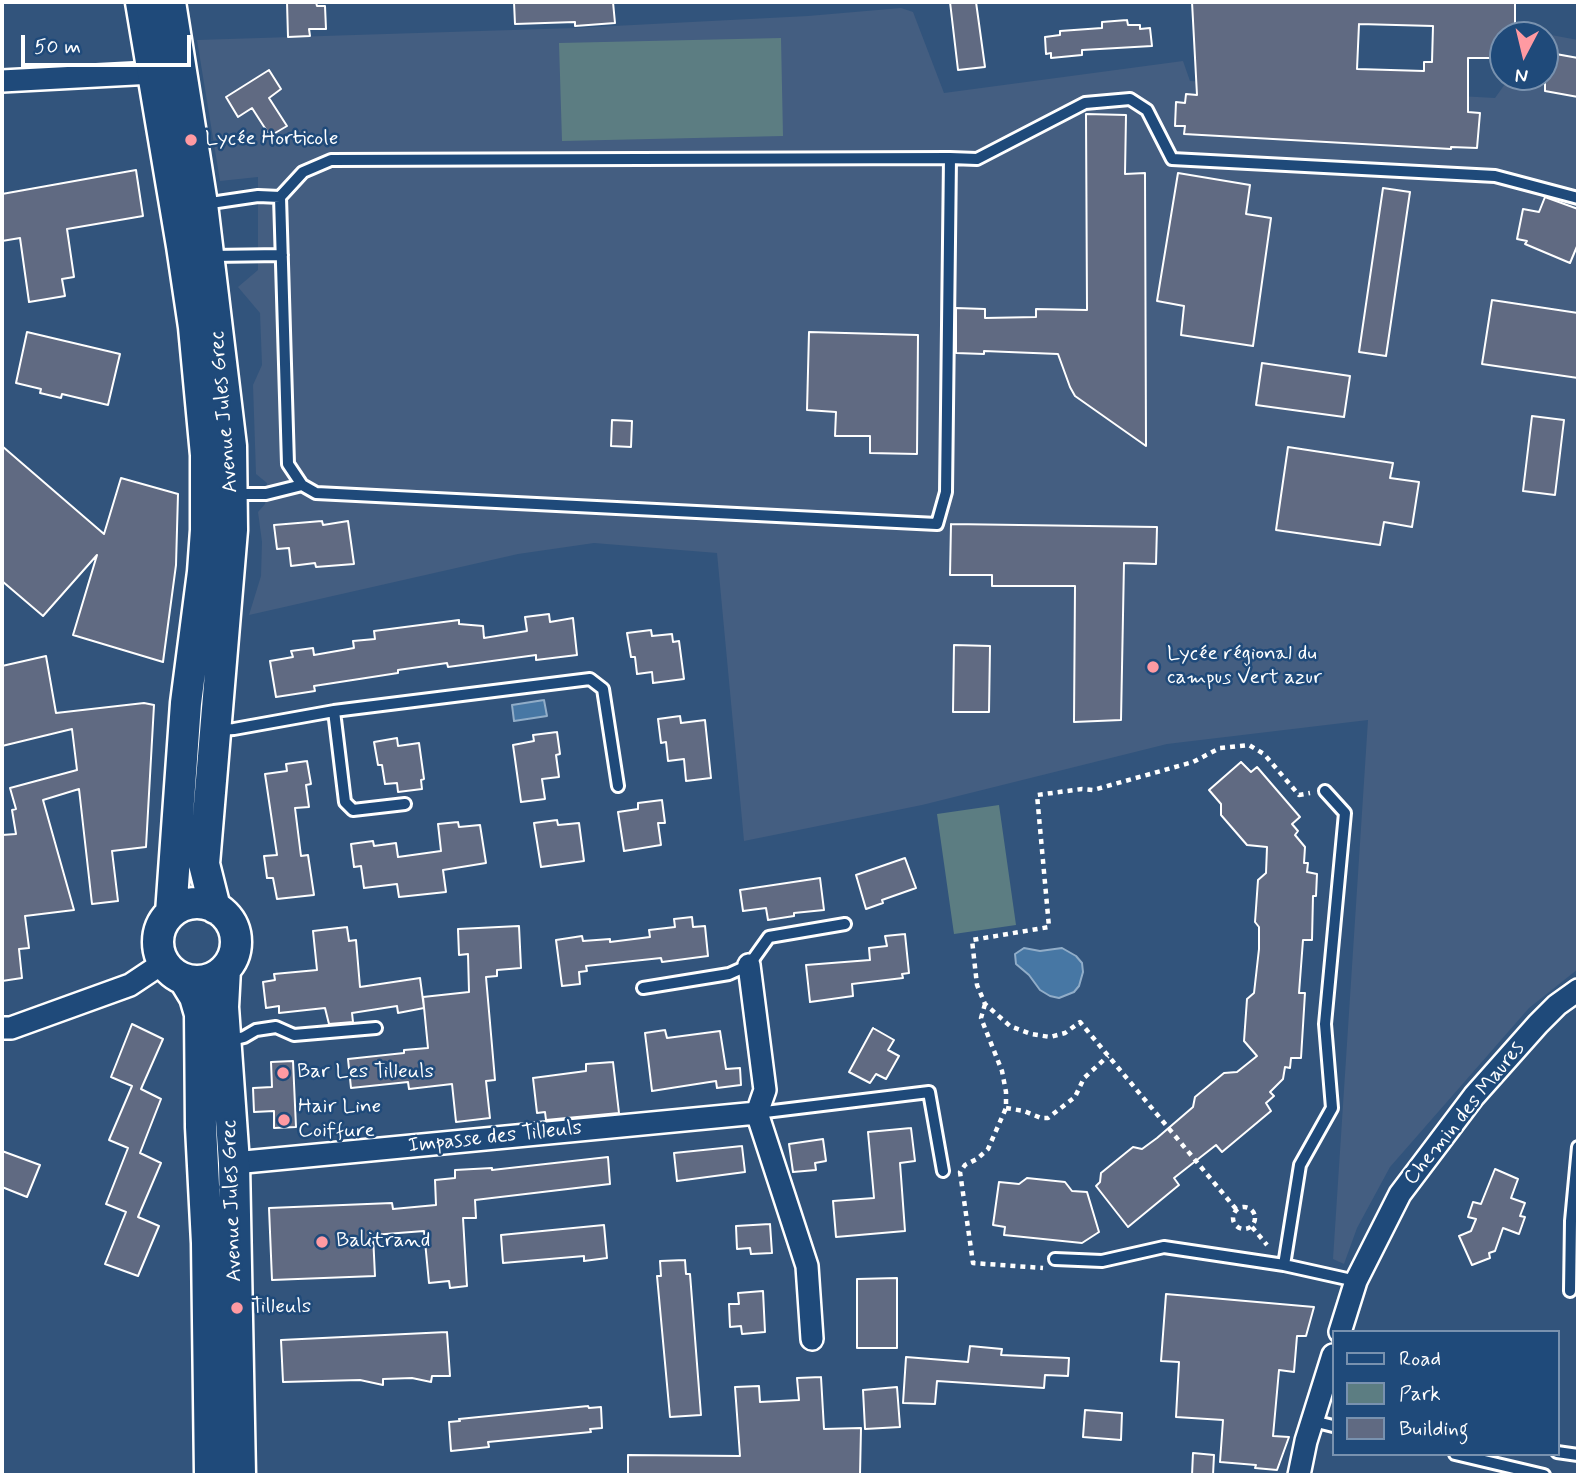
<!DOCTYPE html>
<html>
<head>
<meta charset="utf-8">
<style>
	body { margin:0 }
	#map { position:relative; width:1580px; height:1477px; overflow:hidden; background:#32547c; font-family:Mynerve,sans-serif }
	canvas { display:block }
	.frame { position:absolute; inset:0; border:4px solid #fff; pointer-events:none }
	.legend { position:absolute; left:1332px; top:1330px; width:228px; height:126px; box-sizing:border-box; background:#1f4a7a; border:2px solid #7992af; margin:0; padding:9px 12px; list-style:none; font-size:21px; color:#fff }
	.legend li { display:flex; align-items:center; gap:14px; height:35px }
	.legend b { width:35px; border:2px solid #7992af }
	.north { position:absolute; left:1489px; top:21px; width:70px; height:70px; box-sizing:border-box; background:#1f4a7a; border:2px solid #7992af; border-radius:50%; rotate:187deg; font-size:19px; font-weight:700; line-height:28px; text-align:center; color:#fff }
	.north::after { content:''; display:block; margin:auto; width:24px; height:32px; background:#ff9aa2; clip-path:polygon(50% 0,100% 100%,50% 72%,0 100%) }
	.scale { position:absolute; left:21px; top:35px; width:170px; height:32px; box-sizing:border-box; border:4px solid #fff; border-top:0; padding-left:9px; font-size:21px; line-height:24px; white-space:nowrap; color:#fff; -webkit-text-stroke:5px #1f4a7a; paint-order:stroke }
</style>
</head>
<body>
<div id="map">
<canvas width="1580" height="1477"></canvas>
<div class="frame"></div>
<ul class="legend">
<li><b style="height:9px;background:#1f4a7a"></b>Road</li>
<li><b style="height:19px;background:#5c7d82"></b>Park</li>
<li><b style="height:19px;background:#606a82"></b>Building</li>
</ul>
<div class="north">N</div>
<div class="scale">50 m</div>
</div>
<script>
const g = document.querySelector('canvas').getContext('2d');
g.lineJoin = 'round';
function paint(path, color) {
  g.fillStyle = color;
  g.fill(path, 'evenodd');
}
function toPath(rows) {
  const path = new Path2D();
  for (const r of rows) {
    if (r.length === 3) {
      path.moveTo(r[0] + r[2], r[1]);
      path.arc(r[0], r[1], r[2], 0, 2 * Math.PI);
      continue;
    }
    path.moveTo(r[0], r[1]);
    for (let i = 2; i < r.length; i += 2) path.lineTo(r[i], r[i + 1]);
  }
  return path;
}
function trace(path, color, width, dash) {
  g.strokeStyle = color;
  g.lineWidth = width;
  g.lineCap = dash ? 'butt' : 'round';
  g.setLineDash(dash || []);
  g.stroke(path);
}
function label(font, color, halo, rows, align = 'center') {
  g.font = font + ' Mynerve,sans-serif';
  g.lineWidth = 5;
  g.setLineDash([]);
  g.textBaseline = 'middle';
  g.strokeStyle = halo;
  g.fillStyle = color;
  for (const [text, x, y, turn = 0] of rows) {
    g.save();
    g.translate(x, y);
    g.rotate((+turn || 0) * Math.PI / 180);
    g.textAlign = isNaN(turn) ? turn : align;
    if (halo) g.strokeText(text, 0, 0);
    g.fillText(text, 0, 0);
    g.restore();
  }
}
paint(toPath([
	[901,8,913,12,944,93,1183,61,1190,81,1495,98,1510,77,1545,77,1545,35,1519,35,1519,29,1578,40,1578,969,1529,1008,1390,1167,1357,1228,1344,1264,1333,1259,1368,720,1167,744,922,805,744,841,717,553,594,543,518,554,249,615,261,576,262,542,258,512,265,504,267,483,256,474,253,385,262,365,260,313,238,287,258,270,258,177,220,181,197,40,575,28,808,16]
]), '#445e81');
paint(toPath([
	[781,38,783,136,562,141,559,43],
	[999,805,1016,925,954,934,937,814]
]), '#5c7d82');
const water = toPath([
	[544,700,547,716,514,721,512,705,544,700],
	[1024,948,1040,951,1062,948,1076,956,1082,963,1083,972,1079,986,1074,992,1059,998,1050,996,1040,990,1029,975,1016,964,1015,954,1024,948]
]);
paint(water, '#4777a4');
trace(water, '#91adc8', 2);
const building = toPath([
	[287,2,316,2,317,6,325,6,326,29,309,29,310,36,288,37,287,2],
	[514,2,613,2,615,23,575,26,575,22,515,24,514,2],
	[950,2,976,2,985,67,958,70,950,2],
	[1192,2,1515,2,1515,35,1503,35,1503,58,1468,58,1468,112,1480,113,1477,148,1451,147,1451,149,1184,134,1185,126,1175,126,1176,102,1185,103,1186,94,1197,95,1192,2],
	[1359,24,1433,26,1432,62,1424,62,1424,71,1357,69,1359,24],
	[1127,20,1128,25,1140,25,1140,29,1150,28,1152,46,1082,50,1082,55,1051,58,1051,53,1046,54,1045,37,1060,35,1060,31,1102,28,1102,22,1127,20],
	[1545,52,1578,58,1578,97,1545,91,1545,52],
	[269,70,281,89,269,98,287,126,270,136,252,108,238,117,226,97,269,70],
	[1086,114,1126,115,1125,174,1145,173,1146,446,1075,396,1070,387,1058,354,984,351,984,354,956,353,956,308,985,309,985,318,1036,317,1036,309,1087,310,1086,114],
	[136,170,143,216,67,229,74,277,62,279,65,296,29,302,20,238,2,241,2,194,136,170],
	[1178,173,1250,185,1246,214,1271,218,1253,346,1181,335,1184,306,1157,301,1178,173],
	[1383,188,1410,192,1386,356,1359,352,1383,188],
	[1545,197,1578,209,1578,244,1570,263,1525,244,1527,241,1517,239,1523,209,1539,212,1545,197],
	[1492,300,1578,313,1578,378,1482,364,1492,300],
	[27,332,120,354,108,405,62,394,61,398,40,393,41,389,16,383,27,332],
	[809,332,918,335,917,454,870,453,870,436,835,436,836,412,807,410,809,332],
	[1262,363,1350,376,1344,417,1256,405,1262,363],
	[1532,416,1564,420,1555,495,1523,491,1532,416],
	[612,420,632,421,631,447,611,446,612,420],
	[2,446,104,534,121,478,178,494,176,565,163,662,73,635,97,555,43,616,2,581,2,446],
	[1288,447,1393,463,1390,478,1419,482,1412,527,1384,522,1380,545,1276,530,1288,447],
	[322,521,323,525,348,521,354,564,316,567,315,563,291,566,289,548,277,549,274,525,322,521],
	[951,524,1157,527,1156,564,1124,563,1121,720,1074,722,1075,586,992,586,992,575,950,575,951,524],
	[549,614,550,622,573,618,577,655,536,660,536,655,448,667,447,663,398,670,398,673,314,686,315,691,276,697,270,661,293,657,291,651,313,648,314,655,354,648,353,641,375,639,374,631,459,620,459,624,483,626,484,638,527,631,525,617,549,614],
	[651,630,652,636,672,634,673,642,679,641,684,679,653,683,652,672,637,674,635,657,631,657,627,633,651,630],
	[954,645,990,646,989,712,953,712,954,645],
	[46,656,56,713,144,703,154,705,146,847,112,851,118,901,92,904,79,789,43,800,74,910,25,916,29,948,19,949,22,978,2,981,2,835,16,834,12,810,16,809,10,788,77,770,72,729,2,746,2,666,46,656],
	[680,716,681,723,705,720,711,778,686,781,684,759,668,761,666,742,661,743,658,719,680,716],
	[557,732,560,754,556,755,559,777,542,779,545,799,521,802,513,745,534,741,533,735,557,732],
	[397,738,398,746,419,743,424,779,421,780,422,789,398,792,397,783,385,784,382,765,378,765,374,742,397,738],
	[307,761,311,784,306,785,309,807,295,808,301,856,308,855,314,895,277,899,273,878,267,878,264,856,277,855,265,774,287,771,286,764,307,761],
	[1241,762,1251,772,1257,767,1300,817,1292,824,1298,831,1295,835,1305,847,1304,863,1308,863,1307,872,1317,874,1316,896,1313,896,1312,940,1303,940,1299,993,1305,993,1301,1058,1291,1058,1290,1068,1285,1067,1283,1079,1270,1092,1274,1096,1266,1103,1271,1111,1222,1152,1216,1145,1174,1178,1179,1185,1128,1227,1096,1186,1100,1182,1101,1173,1133,1147,1142,1149,1157,1138,1193,1107,1195,1097,1224,1073,1237,1072,1257,1056,1244,1041,1247,999,1254,993,1259,949,1259,927,1255,922,1258,880,1266,873,1267,847,1247,845,1221,815,1221,804,1209,790,1241,762],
	[662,800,665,823,658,823,661,845,624,851,618,812,638,809,638,803,662,800],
	[557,820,558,825,579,823,584,861,541,867,534,823,557,820],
	[458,822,459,827,480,825,486,863,443,870,446,892,399,897,397,884,364,888,361,866,354,867,351,844,373,841,374,846,396,843,398,857,441,851,438,824,458,822],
	[905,858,916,888,882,900,883,903,866,909,856,875,905,858],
	[820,878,824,910,794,913,794,916,768,920,766,908,743,911,740,890,820,878],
	[692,917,693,927,705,926,708,956,662,962,661,958,586,966,587,971,579,972,580,984,562,986,556,940,582,936,583,941,610,939,610,942,650,937,649,930,675,927,674,919,692,917],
	[519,926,521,968,497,970,497,976,486,977,495,1080,486,1081,490,1118,456,1122,452,1084,409,1089,408,1082,351,1088,348,1059,404,1053,404,1050,428,1048,423,997,469,992,468,954,459,955,458,929,519,926],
	[347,927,349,941,356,940,360,987,420,978,424,1008,398,1013,397,1006,352,1013,353,1022,329,1024,325,1008,279,1013,279,1006,266,1008,263,982,275,980,274,974,317,970,313,931,347,927],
	[905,934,909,973,902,974,903,978,852,984,853,996,810,1002,806,965,870,960,869,948,887,946,885,936,905,934],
	[132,1024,163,1039,141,1089,161,1099,140,1153,161,1163,138,1217,159,1226,138,1276,105,1264,126,1212,106,1204,128,1148,109,1140,132,1086,111,1077,132,1024],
	[873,1028,894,1040,888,1050,899,1056,886,1079,876,1074,870,1083,849,1072,873,1028],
	[665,1030,667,1038,720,1031,726,1069,740,1068,741,1085,717,1088,716,1081,652,1091,645,1033,665,1030],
	[293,1061,296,1127,274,1128,274,1111,254,1112,253,1088,272,1087,271,1062,293,1061],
	[613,1062,619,1113,546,1120,545,1112,537,1113,533,1078,586,1071,586,1064,613,1062],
	[911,1128,915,1161,900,1163,905,1231,836,1237,833,1201,874,1198,868,1132,911,1128],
	[823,1139,826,1161,815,1163,816,1170,793,1172,789,1144,823,1139],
	[742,1146,745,1172,677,1181,674,1153,742,1146],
	[2,1151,40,1165,27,1197,2,1187,2,1151],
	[608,1157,610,1184,475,1200,476,1218,463,1218,467,1286,450,1288,449,1281,429,1283,424,1231,373,1235,375,1276,272,1280,269,1208,392,1203,393,1209,436,1205,435,1180,455,1178,455,1170,492,1168,492,1170,608,1157],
	[1495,1169,1518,1179,1511,1198,1525,1203,1520,1216,1525,1217,1519,1234,1503,1228,1495,1251,1489,1253,1490,1258,1472,1265,1459,1236,1471,1231,1476,1219,1468,1217,1473,1202,1481,1204,1495,1169],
	[1027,1178,1065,1182,1072,1191,1087,1192,1099,1232,1082,1243,1004,1235,1005,1227,993,1225,999,1182,1019,1184,1027,1178],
	[770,1224,772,1253,751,1254,750,1248,737,1249,736,1226,770,1224],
	[604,1225,607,1258,584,1261,584,1256,503,1263,501,1235,604,1225],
	[685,1260,686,1274,690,1274,701,1415,670,1417,657,1276,661,1276,660,1261,685,1260],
	[897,1278,897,1348,857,1348,857,1279,897,1278],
	[763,1291,765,1332,742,1334,741,1326,730,1327,729,1304,739,1304,738,1293,763,1291],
	[1166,1294,1314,1307,1306,1336,1297,1336,1294,1372,1279,1370,1273,1436,1289,1437,1277,1470,1255,1468,1256,1465,1220,1462,1223,1420,1176,1417,1179,1362,1161,1361,1166,1294],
	[447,1332,450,1376,432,1376,431,1382,412,1378,383,1379,383,1385,360,1380,283,1382,281,1340,447,1332],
	[970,1346,1002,1349,1001,1355,1069,1358,1068,1376,1045,1375,1044,1388,937,1381,935,1404,903,1403,906,1357,968,1362,970,1346],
	[821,1377,824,1429,861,1428,860,1475,628,1475,628,1455,740,1456,735,1387,759,1386,760,1402,799,1400,797,1378,821,1377],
	[897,1387,900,1427,865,1429,863,1390,897,1387],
	[588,1406,589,1408,601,1407,602,1428,590,1429,591,1432,488,1442,489,1447,451,1451,449,1422,460,1421,459,1419,588,1406],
	[1085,1410,1122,1413,1121,1440,1083,1437,1085,1410],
	[1193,1453,1214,1455,1213,1475,1192,1475,1193,1453]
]);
paint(building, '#606a82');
trace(building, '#fff', 2);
const lane = toPath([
	[950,158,946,492,937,524,316,493,302,485,288,464,280,197,303,172,331,160,950,158,977,159,1085,103,1130,99,1147,110,1172,159,1495,176,1578,198],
	[204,204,258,196,280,197],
	[211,256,282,255],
	[233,494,266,494,302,485],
	[334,711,345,802,353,810,405,804],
	[217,730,234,729,334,711,590,679,603,689,618,786],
	[643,988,729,974,749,965,769,937,845,924],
	[228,1041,244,1037,256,1030,276,1027,294,1035,376,1028],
	[757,1113,929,1092,943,1171],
	[1055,1259,1102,1261,1164,1247,1284,1265,1356,1281],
	[1284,1265,1300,1165,1332,1108,1325,1024,1345,813,1325,791],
	[1570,1291,1571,1221,1578,1147],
	[1313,1421,1333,1426],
	[1557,1452,1578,1455],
	[1455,1454,1544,1475]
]);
const street = toPath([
	[2,81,153,73],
	[749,965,765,1090,757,1113],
	[2,1028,11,1028,130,985,163,963],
	[234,1163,757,1113,807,1266,812,1339],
	[1340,1332,1356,1281,1400,1194,1474,1096,1538,1024,1557,1005,1578,990],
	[1299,1475,1306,1441,1333,1355]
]);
const secondary = toPath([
	[141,2,182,246,194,327,206,455,206,530,203,572,186,703,171,913],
	[170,2,202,204,231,446,232,530,204,864,215,908],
	[197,942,39],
	[225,969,223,1007,234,1163,240,1475],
	[184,979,195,997,200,1014,201,1127,207,1243,210,1475]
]);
trace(lane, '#fff', 16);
trace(street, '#fff', 26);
trace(secondary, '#fff', 35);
trace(toPath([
	[985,1004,981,1018,1002,1071,1006,1092,1006,1108,988,1149,977,1159,965,1165,960,1172,973,1263,1043,1268],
	[1006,1108,1024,1111,1041,1118,1048,1118,1075,1097,1084,1078,1108,1056],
	[1244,1218,11],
	[1236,1209,1080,1022,1065,1033,1050,1037,1031,1034,1010,1026,985,1004,977,985,972,940,1049,927,1037,795,1082,789,1093,790,1193,762,1220,748,1249,745,1264,754,1299,795,1310,793],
	[1252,1227,1267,1245]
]), '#fff', 4.5, [5, 5]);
trace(lane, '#1f4a7a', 10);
trace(street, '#1f4a7a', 21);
trace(secondary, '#1f4a7a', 30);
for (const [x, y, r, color] of [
	[191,140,7,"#ff9aa2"],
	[1153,667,7,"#ff9aa2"],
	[283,1073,7,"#ff9aa2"],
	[284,1120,7,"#ff9aa2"],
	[322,1242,7,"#ff9aa2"],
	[237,1308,7,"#ff9aa2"]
]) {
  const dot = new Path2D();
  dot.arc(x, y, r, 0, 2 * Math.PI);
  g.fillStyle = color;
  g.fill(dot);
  trace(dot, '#1f4a7a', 2.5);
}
label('21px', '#fff', '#1f4a7a', [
	["Lycée Horticole",205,140],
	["Lycée régional du",1167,655],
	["campus Vert azur",1167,679],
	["Bar Les Tilleuls",297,1073],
	["Hair Line",298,1108],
	["Coiffure",298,1132],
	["Balitrand",336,1242],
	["Tilleuls",251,1308]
], 'left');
label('21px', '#fff', '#1f4a7a', [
	["Avenue Jules Grec",225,412,-95],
	["Chemin des Maures",1465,1114,-51],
	["Impasse des Tilleuls",495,1138,-6],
	["Avenue Jules Grec",233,1201,-92]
]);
</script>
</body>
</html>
